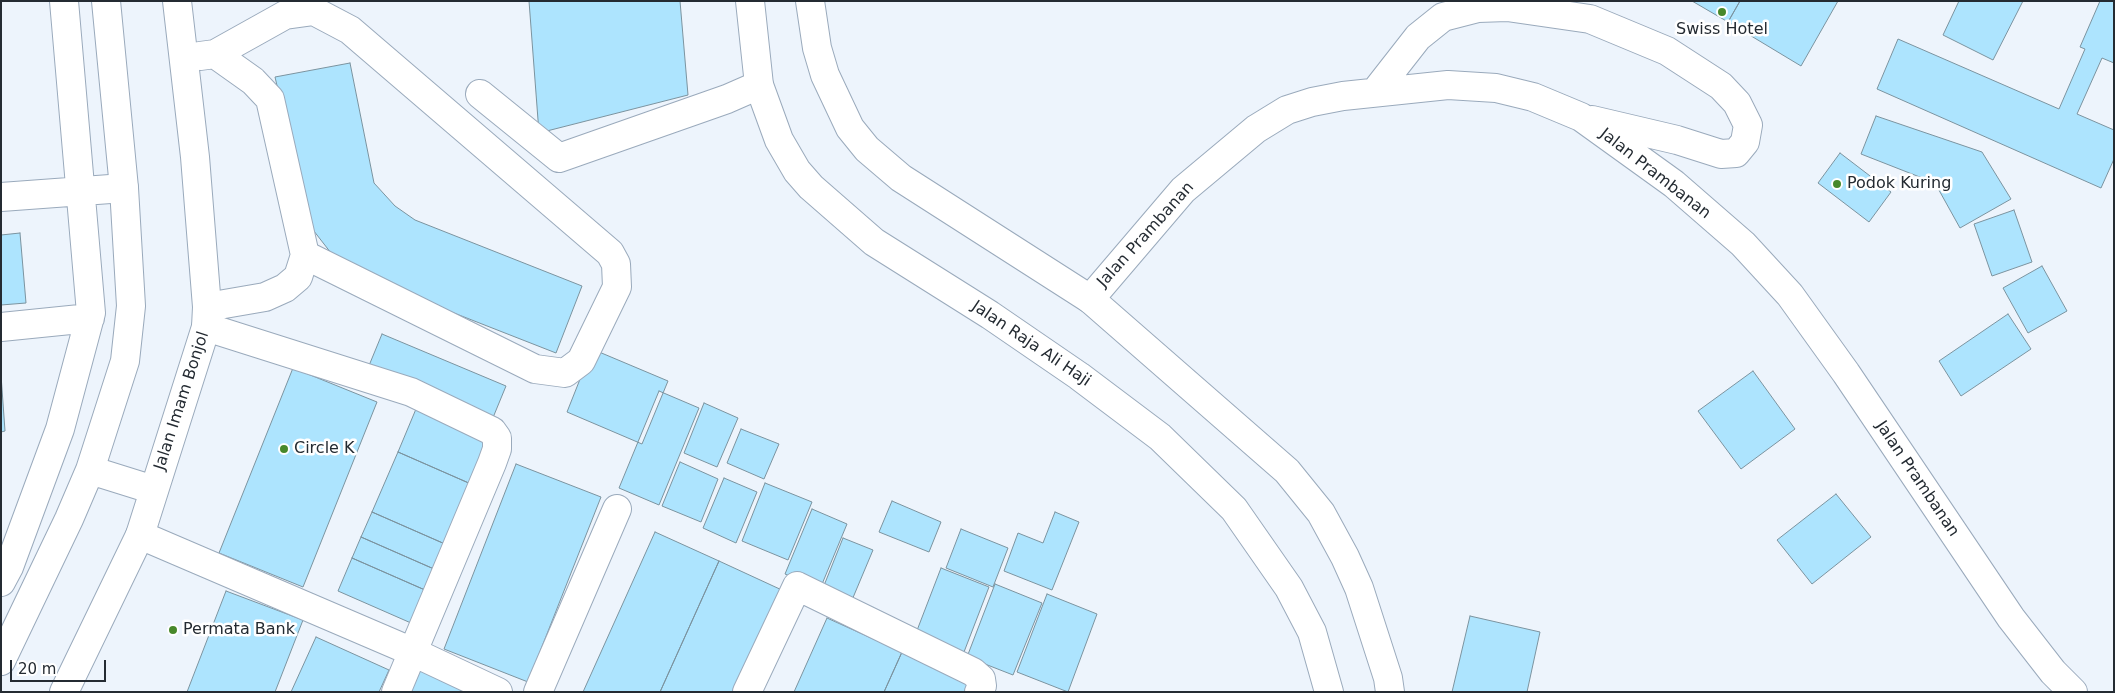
<!DOCTYPE html>
<html>
<head>
<meta charset="utf-8">
<style>
	body { margin:0 }
	#map { position:relative; width:2115px; height:693px; overflow:hidden; background:#edf4fc; font-family:"DejaVu Sans",sans-serif }
	canvas { display:block }
	.frame { position:absolute; inset:0; border:2px solid #242b32; pointer-events:none }
	.scale { position:absolute; left:10px; top:660px; width:96px; height:22px; box-sizing:border-box; border:2px solid #242b32; border-top:0; padding-left:6px; font-size:15px; line-height:18px; white-space:nowrap; color:#242b32; -webkit-text-stroke:4px #fff; paint-order:stroke }
</style>
</head>
<body>
<div id="map">
<canvas width="2115" height="693"></canvas>
<div class="frame"></div>
<div class="scale">20 m</div>
</div>
<script>
const g = document.querySelector('canvas').getContext('2d');
g.lineJoin = 'round';
function paint(path, color) {
  g.fillStyle = color;
  g.fill(path, 'evenodd');
}
function toPath(rows) {
  const path = new Path2D();
  for (const r of rows) {
    path.moveTo(r[0], r[1]);
    for (let i = 2; i < r.length; i += 2) path.lineTo(r[i], r[i + 1]);
  }
  return path;
}
function trace(path, color, width, dash) {
  g.strokeStyle = color;
  g.lineWidth = width;
  g.lineCap = dash ? 'butt' : 'round';
  g.setLineDash(dash || []);
  g.stroke(path);
}
function label(font, color, halo, rows, align = 'center') {
  g.font = font + ' "DejaVu Sans",sans-serif';
  g.lineWidth = 5;
  g.setLineDash([]);
  g.textBaseline = 'middle';
  g.strokeStyle = halo;
  g.fillStyle = color;
  for (const [text, x, y, turn = 0] of rows) {
    g.save();
    g.translate(x, y);
    g.rotate((+turn || 0) * Math.PI / 180);
    g.textAlign = isNaN(turn) ? turn : align;
    if (halo) g.strokeText(text, 0, 0);
    g.fillText(text, 0, 0);
    g.restore();
  }
}
const building = toPath([
	[529,1,680,1,688,95,539,133,529,1],
	[1692,1,1740,1,1728,22,1692,1],
	[1740,1,1838,1,1801,66,1728,22,1740,1],
	[1959,1,2023,1,1993,60,1943,35,1959,1],
	[2100,1,2114,1,2114,63,2102,58,2077,114,2114,130,2114,159,2101,188,1877,89,1898,39,2059,109,2085,49,2080,47,2100,1],
	[350,63,374,183,395,206,415,220,582,286,556,353,357,275,331,253,310,226,275,77,350,63],
	[1876,116,1982,152,2011,199,1960,228,1935,183,1861,154,1876,116],
	[1840,153,1891,192,1869,222,1818,183,1840,153],
	[2014,210,2032,262,1992,276,1974,224,2014,210],
	[20,233,26,303,1,305,1,235,20,233],
	[2042,266,2067,311,2028,333,2003,288,2042,266],
	[2008,314,2031,349,1961,396,1939,361,2008,314],
	[382,334,506,386,492,420,368,368,382,334],
	[592,349,668,381,642,444,567,412,592,349],
	[293,368,377,402,303,587,219,553,293,368],
	[1753,371,1795,429,1741,469,1698,411,1753,371],
	[1,375,5,431,1,432,1,375],
	[659,391,699,408,659,505,619,488,659,391],
	[704,403,738,418,717,467,684,453,704,403],
	[416,409,489,441,471,484,398,452,416,409],
	[741,429,779,444,764,479,727,463,741,429],
	[398,452,471,484,445,544,372,512,398,452],
	[680,462,718,479,701,522,662,506,680,462],
	[516,464,601,497,528,682,444,649,516,464],
	[724,478,757,492,736,543,703,528,724,478],
	[765,483,812,502,788,560,742,541,765,483],
	[1836,494,1871,537,1812,584,1777,540,1836,494],
	[892,501,941,522,929,552,879,532,892,501],
	[812,509,847,524,820,589,785,574,812,509],
	[372,512,445,544,434,569,361,537,372,512],
	[1055,512,1079,522,1052,590,1004,571,1018,533,1043,543,1055,512],
	[961,529,1008,548,993,587,946,568,961,529],
	[655,532,719,561,660,692,583,692,655,532],
	[361,537,434,569,425,590,352,558,361,537],
	[843,538,873,550,852,600,823,588,843,538],
	[352,558,425,590,411,623,338,591,352,558],
	[719,561,784,591,739,692,660,692,719,561],
	[941,568,989,587,964,652,916,633,941,568],
	[995,584,1042,603,1013,675,967,657,995,584],
	[226,591,303,620,275,692,187,692,226,591],
	[1047,594,1097,614,1068,692,1017,672,1047,594],
	[1470,616,1540,632,1527,692,1452,692,1470,616],
	[827,618,902,652,884,692,794,692,827,618],
	[316,637,389,670,379,692,291,692,316,637],
	[902,652,970,683,966,692,884,692,902,652],
	[416,665,484,692,406,692,416,665]
]);
paint(building, '#ade4fe');
trace(building, '#7b939f', 1);
const minor = toPath([
	[215,54,285,15,314,11,350,30,610,253,616,264,617,287,581,361,565,373,535,369,305,255],
	[200,56,215,54,253,81,270,99,305,255,298,277,285,288,265,297,207,307],
	[1375,92,1418,37,1443,17,1478,8,1507,7,1590,19,1667,51,1721,86,1737,103,1748,125,1745,142,1736,153,1721,154,1677,140,1592,120],
	[480,94,559,158,727,99,759,85],
	[1,197,124,188],
	[1090,299,1183,190,1256,129,1287,110,1312,102,1343,96,1448,85,1496,88,1533,97,1581,117,1674,184,1743,244,1790,295,1846,373,2011,618,2053,672,2073,692],
	[1,327,90,318],
	[206,327,411,392,492,431,497,438,497,449,492,463,396,692],
	[140,535,413,652,498,692],
	[1,582,9,567,60,429,91,313,64,1],
	[538,692,617,509],
	[747,692,797,586,973,672,981,679,982,686,979,692]
]);
const major = toPath([
	[750,1,759,85,779,140,797,171,811,187,874,242,990,315,1079,376,1160,437,1234,509,1289,588,1312,632,1329,692],
	[810,1,817,48,825,75,850,128,867,149,901,178,1090,299,1287,471,1321,513,1345,557,1359,588,1388,678,1390,692],
	[90,470,154,490],
	[1,661,69,519,90,470,125,361,131,306,124,188,106,1],
	[64,692,140,535,206,327,207,307,195,157,177,1]
]);
trace(minor, '#9aaabc', 30);
trace(major, '#9aaabc', 30);
trace(minor, '#fff', 28);
trace(major, '#fff', 28);
for (const [x, y, r, color] of [
	[1722,12,5,"#47882a"],
	[1837,184,5,"#47882a"],
	[284,449,5,"#47882a"],
	[173,630,5,"#47882a"]
]) {
  const dot = new Path2D();
  dot.arc(x, y, r, 0, 2 * Math.PI);
  g.fillStyle = color;
  g.fill(dot);
  trace(dot, '#fff', 2);
}
label('16px', '#242b32', '#fff', [
	["Swiss Hotel",1722,30,"center"],
	["Podok Kuring",1847,184],
	["Circle K",294,449],
	["Permata Bank",183,630]
], 'left');
label('16px', '#242b32', '#fff', [
	["Jalan Prambanan",1655,174,38],
	["Jalan Prambanan",1146,235,-48],
	["Jalan Raja Ali Haji",1031,344,34],
	["Jalan Imam Bonjol",182,401,-72],
	["Jalan Prambanan",1917,479,56]
]);
</script>
</body>
</html>
